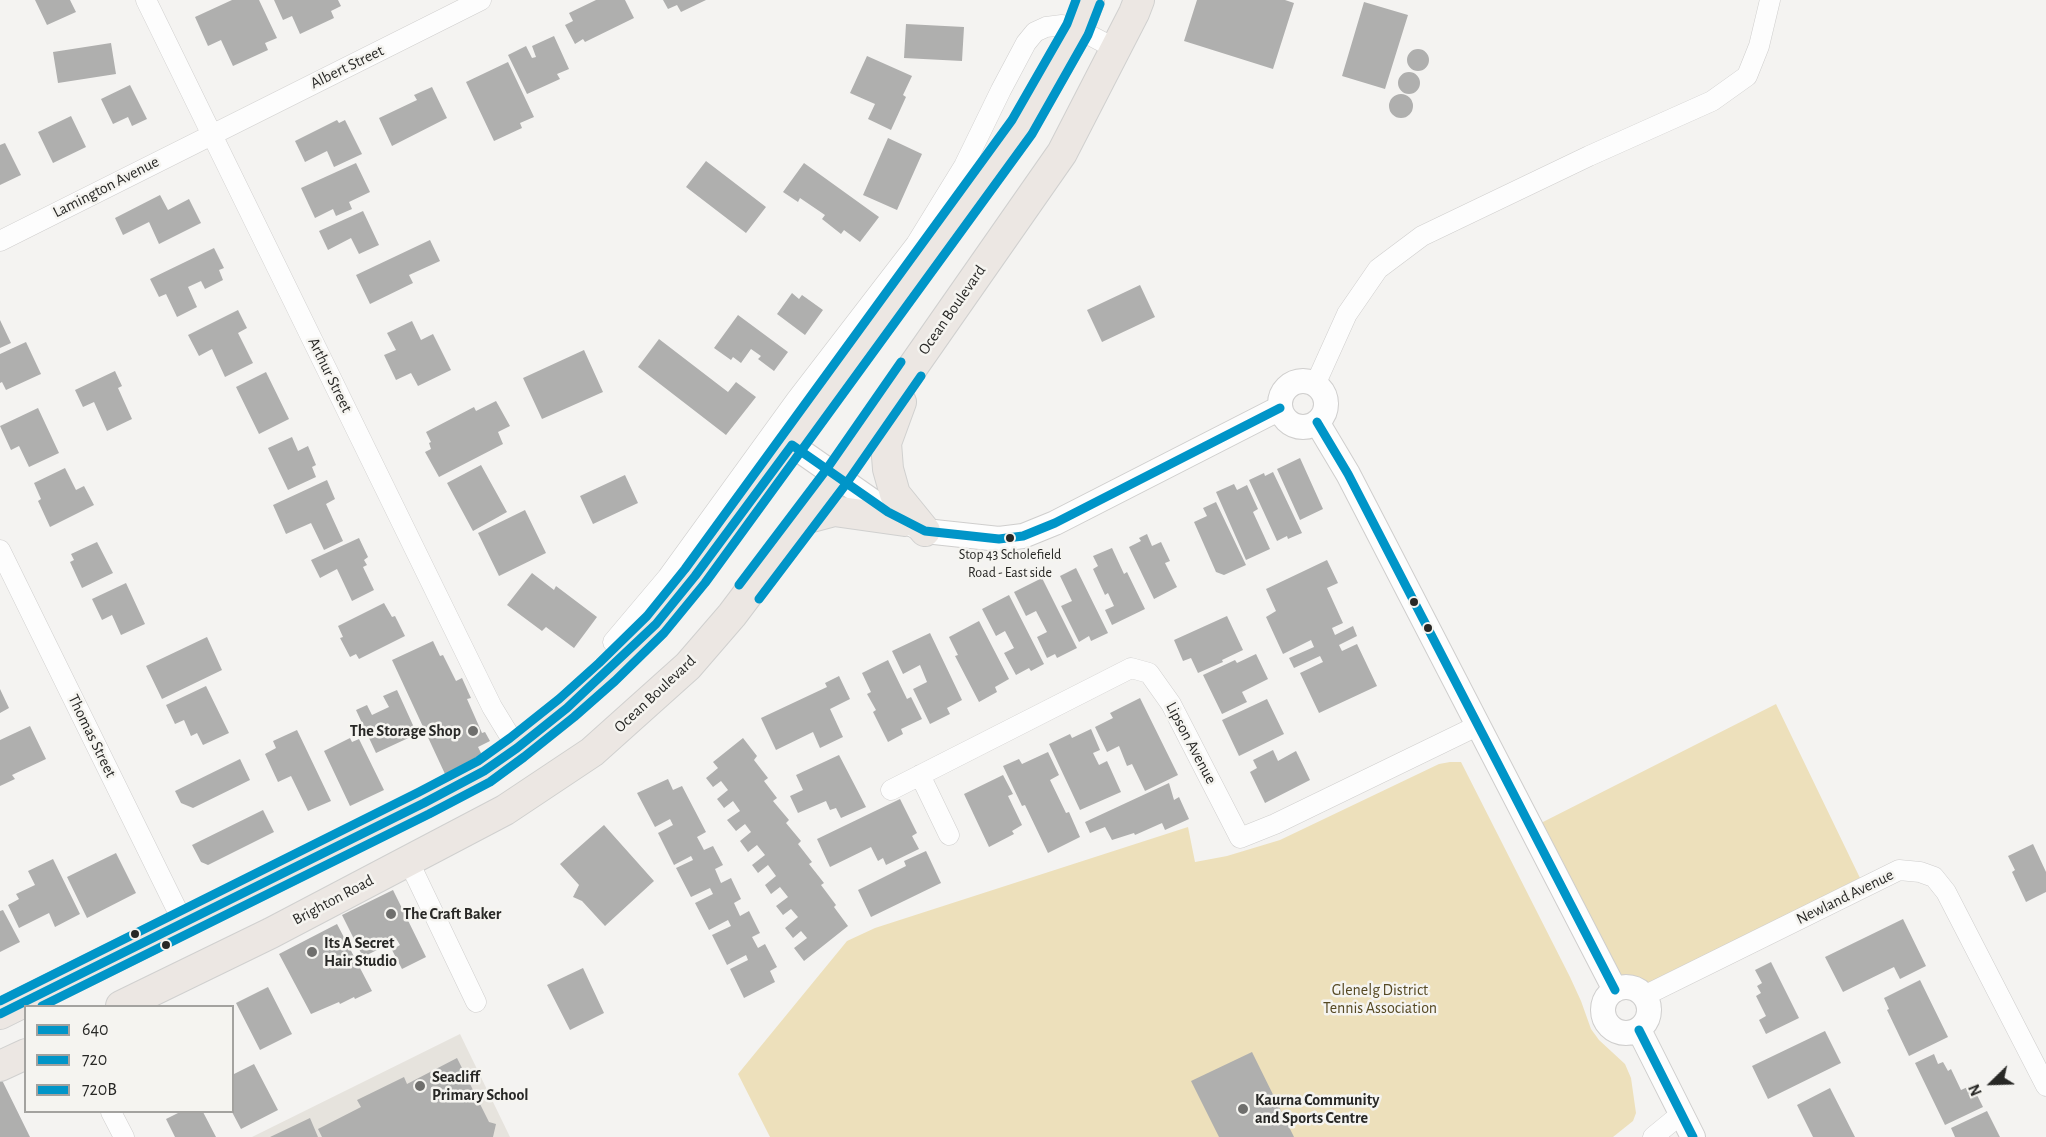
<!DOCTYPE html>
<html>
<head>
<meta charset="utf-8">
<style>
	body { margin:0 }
	#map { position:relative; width:2046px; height:1137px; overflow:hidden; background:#f4f3f1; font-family:"Alegreya Sans",sans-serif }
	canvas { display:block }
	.legend { position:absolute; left:24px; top:1005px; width:210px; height:108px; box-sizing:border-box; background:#f5f4f0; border:2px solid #a3a29f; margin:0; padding:8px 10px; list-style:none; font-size:18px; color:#282826 }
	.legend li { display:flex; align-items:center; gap:12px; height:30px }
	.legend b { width:30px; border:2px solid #a3a29f }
	.north { position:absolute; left:1962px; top:1053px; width:60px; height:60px; -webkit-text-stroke:4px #f5f4f0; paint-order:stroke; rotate:247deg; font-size:16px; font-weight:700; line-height:24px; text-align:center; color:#282826 }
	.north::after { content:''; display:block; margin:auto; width:21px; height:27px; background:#282826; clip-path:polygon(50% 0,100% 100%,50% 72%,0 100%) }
</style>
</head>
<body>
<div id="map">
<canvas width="2046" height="1137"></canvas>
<ul class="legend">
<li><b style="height:8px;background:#0095c8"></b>640</li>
<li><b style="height:8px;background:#0095c8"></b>720</li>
<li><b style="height:8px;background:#0095c8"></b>720B</li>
</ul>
<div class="north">N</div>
</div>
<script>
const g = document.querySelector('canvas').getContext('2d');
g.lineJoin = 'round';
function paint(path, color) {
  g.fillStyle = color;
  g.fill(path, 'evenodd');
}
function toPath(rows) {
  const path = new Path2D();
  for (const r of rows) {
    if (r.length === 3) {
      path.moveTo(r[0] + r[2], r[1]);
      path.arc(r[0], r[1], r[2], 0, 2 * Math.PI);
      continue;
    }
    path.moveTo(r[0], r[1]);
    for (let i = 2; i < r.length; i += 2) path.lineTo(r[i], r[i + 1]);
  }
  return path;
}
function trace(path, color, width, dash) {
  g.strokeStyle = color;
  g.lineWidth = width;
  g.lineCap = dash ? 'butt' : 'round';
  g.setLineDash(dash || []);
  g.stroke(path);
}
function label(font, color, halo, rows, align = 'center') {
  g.font = font + ' "Alegreya Sans",sans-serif';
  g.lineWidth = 5;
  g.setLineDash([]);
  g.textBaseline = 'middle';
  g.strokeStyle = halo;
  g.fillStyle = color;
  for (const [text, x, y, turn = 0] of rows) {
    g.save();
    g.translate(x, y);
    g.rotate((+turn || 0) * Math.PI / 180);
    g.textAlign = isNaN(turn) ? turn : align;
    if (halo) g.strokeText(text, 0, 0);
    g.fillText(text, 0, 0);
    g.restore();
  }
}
paint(toPath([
	[460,1034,510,1137,252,1137]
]), '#e6e3dd');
paint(toPath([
	[1776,704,1860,878,1643,987,1630,982,1619,982,1539,824],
	[1450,762,1461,762,1570,977,1581,1001,1591,1029,1599,1040,1625,1064,1631,1078,1636,1113,1633,1121,1613,1137,770,1137,738,1074,847,941,875,928,1188,827,1195,862,1227,856,1280,840,1439,764]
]), '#ede0bb');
paint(toPath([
	[35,0,70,0,76,12,47,25],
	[232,0,259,0,277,38,265,43,268,50,233,66,221,40,208,46,195,17],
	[274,0,338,0,341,6,331,11,334,18,300,34,292,16,283,20],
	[596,0,625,0,634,18,585,42,583,39,575,44,565,25,573,21,569,13],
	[663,0,706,0,681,12,677,5,668,9],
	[1197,0,1285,0,1294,3,1273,69,1184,41],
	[1364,2,1408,15,1385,89,1342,76],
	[906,24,964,27,962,61,904,58],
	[554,36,569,69,557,74,560,79,527,94,508,55,526,46,532,58,536,57,532,46],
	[111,43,116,74,58,83,53,52],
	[1418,60,11],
	[867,56,912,76,903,95,906,97,891,130,868,119,875,104,850,93],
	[508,62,534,117,520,123,522,128,494,141,466,82],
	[1409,83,11],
	[130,85,147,119,132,126,128,117,113,124,101,99],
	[432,87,447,118,392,146,379,118,417,100,414,95],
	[1401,106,12],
	[71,116,86,147,53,163,38,132],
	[337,120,339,123,345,120,362,154,334,167,327,151,305,162,295,141],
	[888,138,922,154,897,210,863,195],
	[5,143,21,175,0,185,0,145],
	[706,161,766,207,746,233,686,187],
	[356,163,370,192,349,202,352,209,336,216,333,209,315,218,301,188],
	[804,163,879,217,860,242,844,230,841,234,822,219,825,215,800,198,798,202,783,192],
	[160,195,168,210,189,199,201,223,159,244,149,222,123,235,115,218],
	[363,211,379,245,359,254,351,238,328,250,319,231],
	[430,240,440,261,409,275,413,283,370,304,356,275],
	[214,248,224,268,219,270,223,280,205,289,201,281,188,287,197,307,177,317,166,294,159,297,150,279],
	[1140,285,1155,317,1102,342,1087,310],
	[792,293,799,299,802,295,823,310,805,335,777,314],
	[238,310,247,328,238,333,253,363,225,377,212,349,199,356,188,335],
	[738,315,788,352,774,371,758,359,761,356,751,349,741,363,733,357,731,360,714,348],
	[0,320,11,343,0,348],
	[412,321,421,340,433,334,451,370,418,386,411,373,396,380,384,355,396,350,387,333],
	[659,339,728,392,736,382,756,397,726,435,638,367],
	[26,342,41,374,6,390,2,382,0,383,0,354],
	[584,350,603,392,542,419,523,378],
	[115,371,122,386,118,388,132,419,107,431,94,402,83,407,75,390],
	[266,372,289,419,259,434,236,387],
	[496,401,510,426,498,432,503,444,439,477,425,452,431,449,429,443,431,442,426,432,474,407,476,411],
	[38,408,59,453,29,467,19,446,11,450,0,426],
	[292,437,298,451,308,446,316,465,312,467,316,477,288,490,268,448],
	[1300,458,1323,509,1300,520,1277,469],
	[481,465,507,512,473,531,447,483],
	[65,468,76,490,84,486,94,505,50,527,38,501,41,499,34,483],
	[1273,472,1302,533,1288,539,1287,536,1277,541,1249,480,1264,473,1265,476],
	[625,475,638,503,593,524,580,496],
	[327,480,335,499,326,504,343,541,324,550,311,523,286,534,273,505],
	[1234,484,1237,490,1247,485,1258,509,1253,512,1270,549,1246,560,1216,492],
	[1216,502,1246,565,1224,575,1216,572,1194,522,1207,516,1203,508],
	[525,510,546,553,499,576,478,533],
	[1147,534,1152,546,1161,542,1170,561,1165,563,1177,587,1154,599,1129,547,1141,541,1139,538],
	[359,538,368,557,364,560,367,565,363,567,374,590,352,601,337,569,320,578,311,560],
	[97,542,113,573,82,588,70,562,74,560,71,554],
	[1112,548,1124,574,1127,572,1145,609,1112,625,1105,610,1114,606,1108,593,1105,595,1093,569,1098,566,1093,556],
	[1327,560,1338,583,1327,588,1343,623,1332,628,1335,635,1353,626,1357,636,1339,645,1342,651,1357,644,1377,686,1319,713,1300,673,1323,662,1320,656,1294,668,1289,658,1314,647,1311,640,1283,654,1266,617,1276,611,1266,589],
	[1076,568,1108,633,1091,641,1089,636,1079,642,1061,606,1072,601,1060,576],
	[532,573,554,590,556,586,597,617,574,648,546,627,542,631,507,605],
	[1042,578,1077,648,1057,658,1055,654,1047,658,1037,637,1047,632,1036,611,1026,616,1014,592],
	[126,583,145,624,121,635,112,615,102,620,92,599],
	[1009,595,1044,664,1031,671,1029,668,1016,675,1004,653,1014,648,1005,631,996,636,982,609],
	[384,603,392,617,395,616,405,636,359,659,356,654,350,657,340,638,343,637,338,626],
	[1227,616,1243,650,1222,660,1223,662,1198,673,1191,658,1183,661,1174,640],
	[979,621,1009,679,995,687,997,692,979,702,955,656,958,655,949,637],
	[930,633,962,700,947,708,950,714,930,724,913,689,927,682,920,665,903,674,892,651],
	[207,637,222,670,162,699,146,666],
	[433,641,440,656,443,655,456,681,462,678,471,698,467,699,482,733,485,732,490,741,478,747,483,757,445,774,392,660],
	[1256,654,1268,679,1242,692,1247,702,1222,714,1203,675,1235,660,1237,663],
	[888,660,907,699,911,697,922,719,901,729,903,734,888,742,873,712,876,710,867,694,871,692,862,673],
	[839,676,850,699,830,709,843,737,820,748,813,732,776,750,761,718,827,687,825,683],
	[206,686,229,733,203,745,197,733,191,736,184,720,175,724,166,705],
	[0,689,9,708,0,713],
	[397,690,417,734,376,753,356,710,367,705,372,715,389,707,383,696],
	[1140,698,1178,775,1145,791,1132,764,1127,766,1119,746,1107,752,1095,727,1113,718,1110,713],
	[1267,699,1284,734,1239,756,1222,720],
	[30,726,46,759,12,775,15,779,0,786,0,740],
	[1091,729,1100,750,1093,753,1099,765,1107,761,1121,792,1080,810,1049,744,1070,734,1072,738],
	[297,730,331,801,308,811,291,776,278,782,265,754,276,748,273,741],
	[350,738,352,742,359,739,384,790,350,806,324,751],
	[743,738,757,756,754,760,768,778,764,781,777,798,773,801,789,820,786,823,801,841,798,844,812,862,809,864,824,883,821,885,836,905,834,907,848,926,804,961,794,948,807,938,801,931,793,938,785,928,798,917,791,909,783,915,776,906,788,897,780,887,771,894,765,885,776,876,768,865,758,873,752,865,765,855,757,845,748,852,740,841,751,832,745,824,736,831,727,820,740,811,733,801,724,808,717,799,728,790,721,781,713,787,706,778,718,768,713,762],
	[1273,750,1278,761,1296,751,1310,780,1265,803,1250,772,1257,768,1253,760],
	[1048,752,1059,775,1050,780,1066,813,1069,812,1080,837,1048,853,1025,805,1022,806,1003,766,1019,759,1022,764],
	[839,755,866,807,841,818,836,808,830,810,826,801,798,813,790,796,803,790,796,775],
	[240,759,250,780,193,808,181,803,175,791],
	[1003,775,1013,794,1008,796,1022,825,1012,831,1014,834,989,847,964,794],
	[668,779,673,790,682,786,706,832,697,837,704,850,713,846,723,865,715,869,721,883,731,878,741,899,734,903,740,916,749,911,760,933,752,937,758,948,765,944,777,967,770,971,775,982,744,998,730,969,748,960,746,955,727,965,712,935,731,926,728,920,709,930,695,903,713,894,710,888,691,897,676,868,693,860,691,856,674,865,658,833,673,825,670,819,655,827,637,793],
	[1169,783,1174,800,1179,797,1189,819,1165,830,1162,823,1135,835,1134,833,1112,840,1105,827,1090,833,1085,822],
	[900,799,917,833,912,836,919,849,886,865,883,858,878,861,871,847,830,867,817,839],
	[263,810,274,832,208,865,201,862,192,845],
	[604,825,654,881,605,926,582,901,573,897,579,885,560,864],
	[2033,844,2046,872,2046,892,2026,902,2012,872,2015,870,2008,856],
	[926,851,941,883,871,917,858,890,906,866,904,861],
	[116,853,136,893,87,918,67,877],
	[53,859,80,914,55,927,49,913,19,928,8,905,19,899,16,894,35,885,28,871],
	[393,890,426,957,402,969,392,950,400,945,397,940,363,957,342,915],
	[3,910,20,942,0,952,0,911],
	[1903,919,1926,966,1900,979,1894,967,1843,992,1825,957],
	[337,924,372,991,355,999,354,997,340,1004,339,1002,311,1014,279,954],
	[1771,962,1799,1018,1766,1034,1759,1020,1766,1016,1756,996,1761,993,1757,986,1762,983,1755,970],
	[583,968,604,1013,570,1030,547,985],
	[1920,980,1948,1037,1909,1056,1887,1010,1889,1009,1884,998],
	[268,987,292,1034,260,1050,236,1003],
	[1825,1031,1841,1063,1768,1099,1752,1066],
	[1252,1052,1294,1137,1219,1137,1191,1081],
	[1934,1054,1938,1064,1943,1062,1948,1071,1951,1069,1961,1090,1972,1085,1983,1107,1945,1125,1915,1063],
	[457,1058,489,1122,496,1124,493,1137,322,1137,318,1129,361,1107,357,1100,404,1077,407,1084],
	[254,1064,278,1110,241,1129,232,1112,232,1075],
	[0,1076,30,1137,0,1137],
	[1830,1088,1855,1137,1813,1137,1797,1105],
	[1987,1111,2000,1137,1955,1137,1951,1128],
	[180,1112,203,1112,216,1137,175,1137,166,1119],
	[310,1118,318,1137,270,1137]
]), '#afafae');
const minor = toPath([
	[146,0,492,707,517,748],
	[0,241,481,0],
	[1315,385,1347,314,1378,269,1422,236,1589,156,1712,101,1747,76,1759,46,1770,0],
	[0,550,183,922],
	[613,642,667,578,796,400,916,244,964,166,1001,90,1026,43,1035,32,1046,27,1062,25,1078,29,1116,49],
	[920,775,949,835],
	[891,790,1131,668,1149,673,1171,704,1240,838,1275,824,1477,726],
	[408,860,476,1002],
	[1644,996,1899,870,1920,872,1934,877,1946,892,2046,1086],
	[111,1112,124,1137],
	[1653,1137,1681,1114]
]);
const tertiary = toPath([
	[1303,404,23],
	[1317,422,1348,474,1615,990],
	[792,445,888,512,925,531,999,539,1023,536,1055,523,1280,408],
	[1626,1010,23],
	[1639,1030,1693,1137]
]);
const primary = toPath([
	[901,402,886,443,888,469,895,494,925,531],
	[804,519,834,511,905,521],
	[121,1006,271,933,505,810,592,752,688,666,732,615,836,477,1062,153,1134,13,1139,0],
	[0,1014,424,803,484,771,517,748,567,708,607,672,656,624,695,576,1022,127,1078,29,1089,0],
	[0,1066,26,1054]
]);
trace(minor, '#cfcecd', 21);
trace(tertiary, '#cfcecd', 26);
trace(primary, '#d0d0cf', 32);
trace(minor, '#fdfdfd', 20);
trace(tertiary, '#fdfdfd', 24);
trace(primary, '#ece7e3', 30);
trace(toPath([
	[1317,422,1348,474,1615,990],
	[0,1014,424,803,484,771,517,748,567,708,656,624,695,576,792,445,888,512,925,531,999,539,1023,536,1055,523,1280,408],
	[1639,1030,1693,1137]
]), '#0095c8', 9);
trace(toPath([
	[759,599,846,484,921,376],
	[42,1006,429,814,490,782,524,757,574,717,615,681,664,633,705,583,1032,134,1088,35,1100,4]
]), '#0095c8', 9);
trace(toPath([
	[739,585,826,470,901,362],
	[0,1001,419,792,478,761,510,738,559,699,599,663,647,616,685,569,1012,120,1067,24,1076,0]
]), '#0095c8', 9);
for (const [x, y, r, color] of [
	[1010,538,5,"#282826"],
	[1414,602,5,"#282826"],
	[1428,628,5,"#282826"],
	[473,731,6,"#6f6f6d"],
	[391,914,6,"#6f6f6d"],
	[135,934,5,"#282826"],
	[166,945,5,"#282826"],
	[312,952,6,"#6f6f6d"],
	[420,1086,6,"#6f6f6d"],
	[1243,1109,6,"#6f6f6d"]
]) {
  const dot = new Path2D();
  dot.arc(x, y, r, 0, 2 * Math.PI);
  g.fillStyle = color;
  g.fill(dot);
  trace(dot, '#f5f4f0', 2);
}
label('14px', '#282826', '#f5f4f0', [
	["Stop 43 Scholefield",1010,555],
	["Road - East side",1010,573]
]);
label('16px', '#282826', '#f5f4f0', [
	["Albert Street",347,67,-26],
	["Lamington Avenue",106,187,-27],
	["Ocean Boulevard",952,310,-55],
	["Arthur Street",330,375,64],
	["Ocean Boulevard",655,694,-43],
	["Thomas Street",92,736,64],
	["Lipson Avenue",1191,743,62],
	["Newland Avenue",1845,897,-26],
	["Brighton Road",333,900,-28]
]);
label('bold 16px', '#282826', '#f5f4f0', [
	["The Storage Shop",461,731,"right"],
	["The Craft Baker",403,914],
	["Its A Secret",324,943],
	["Hair Studio",324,961],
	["Seacliff",432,1077],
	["Primary School",432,1095],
	["Kaurna Community",1255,1100],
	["and Sports Centre",1255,1118]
], 'left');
label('16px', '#564923', '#f5f4f0', [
	["Glenelg District",1380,990],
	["Tennis Association",1380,1008]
]);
</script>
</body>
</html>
